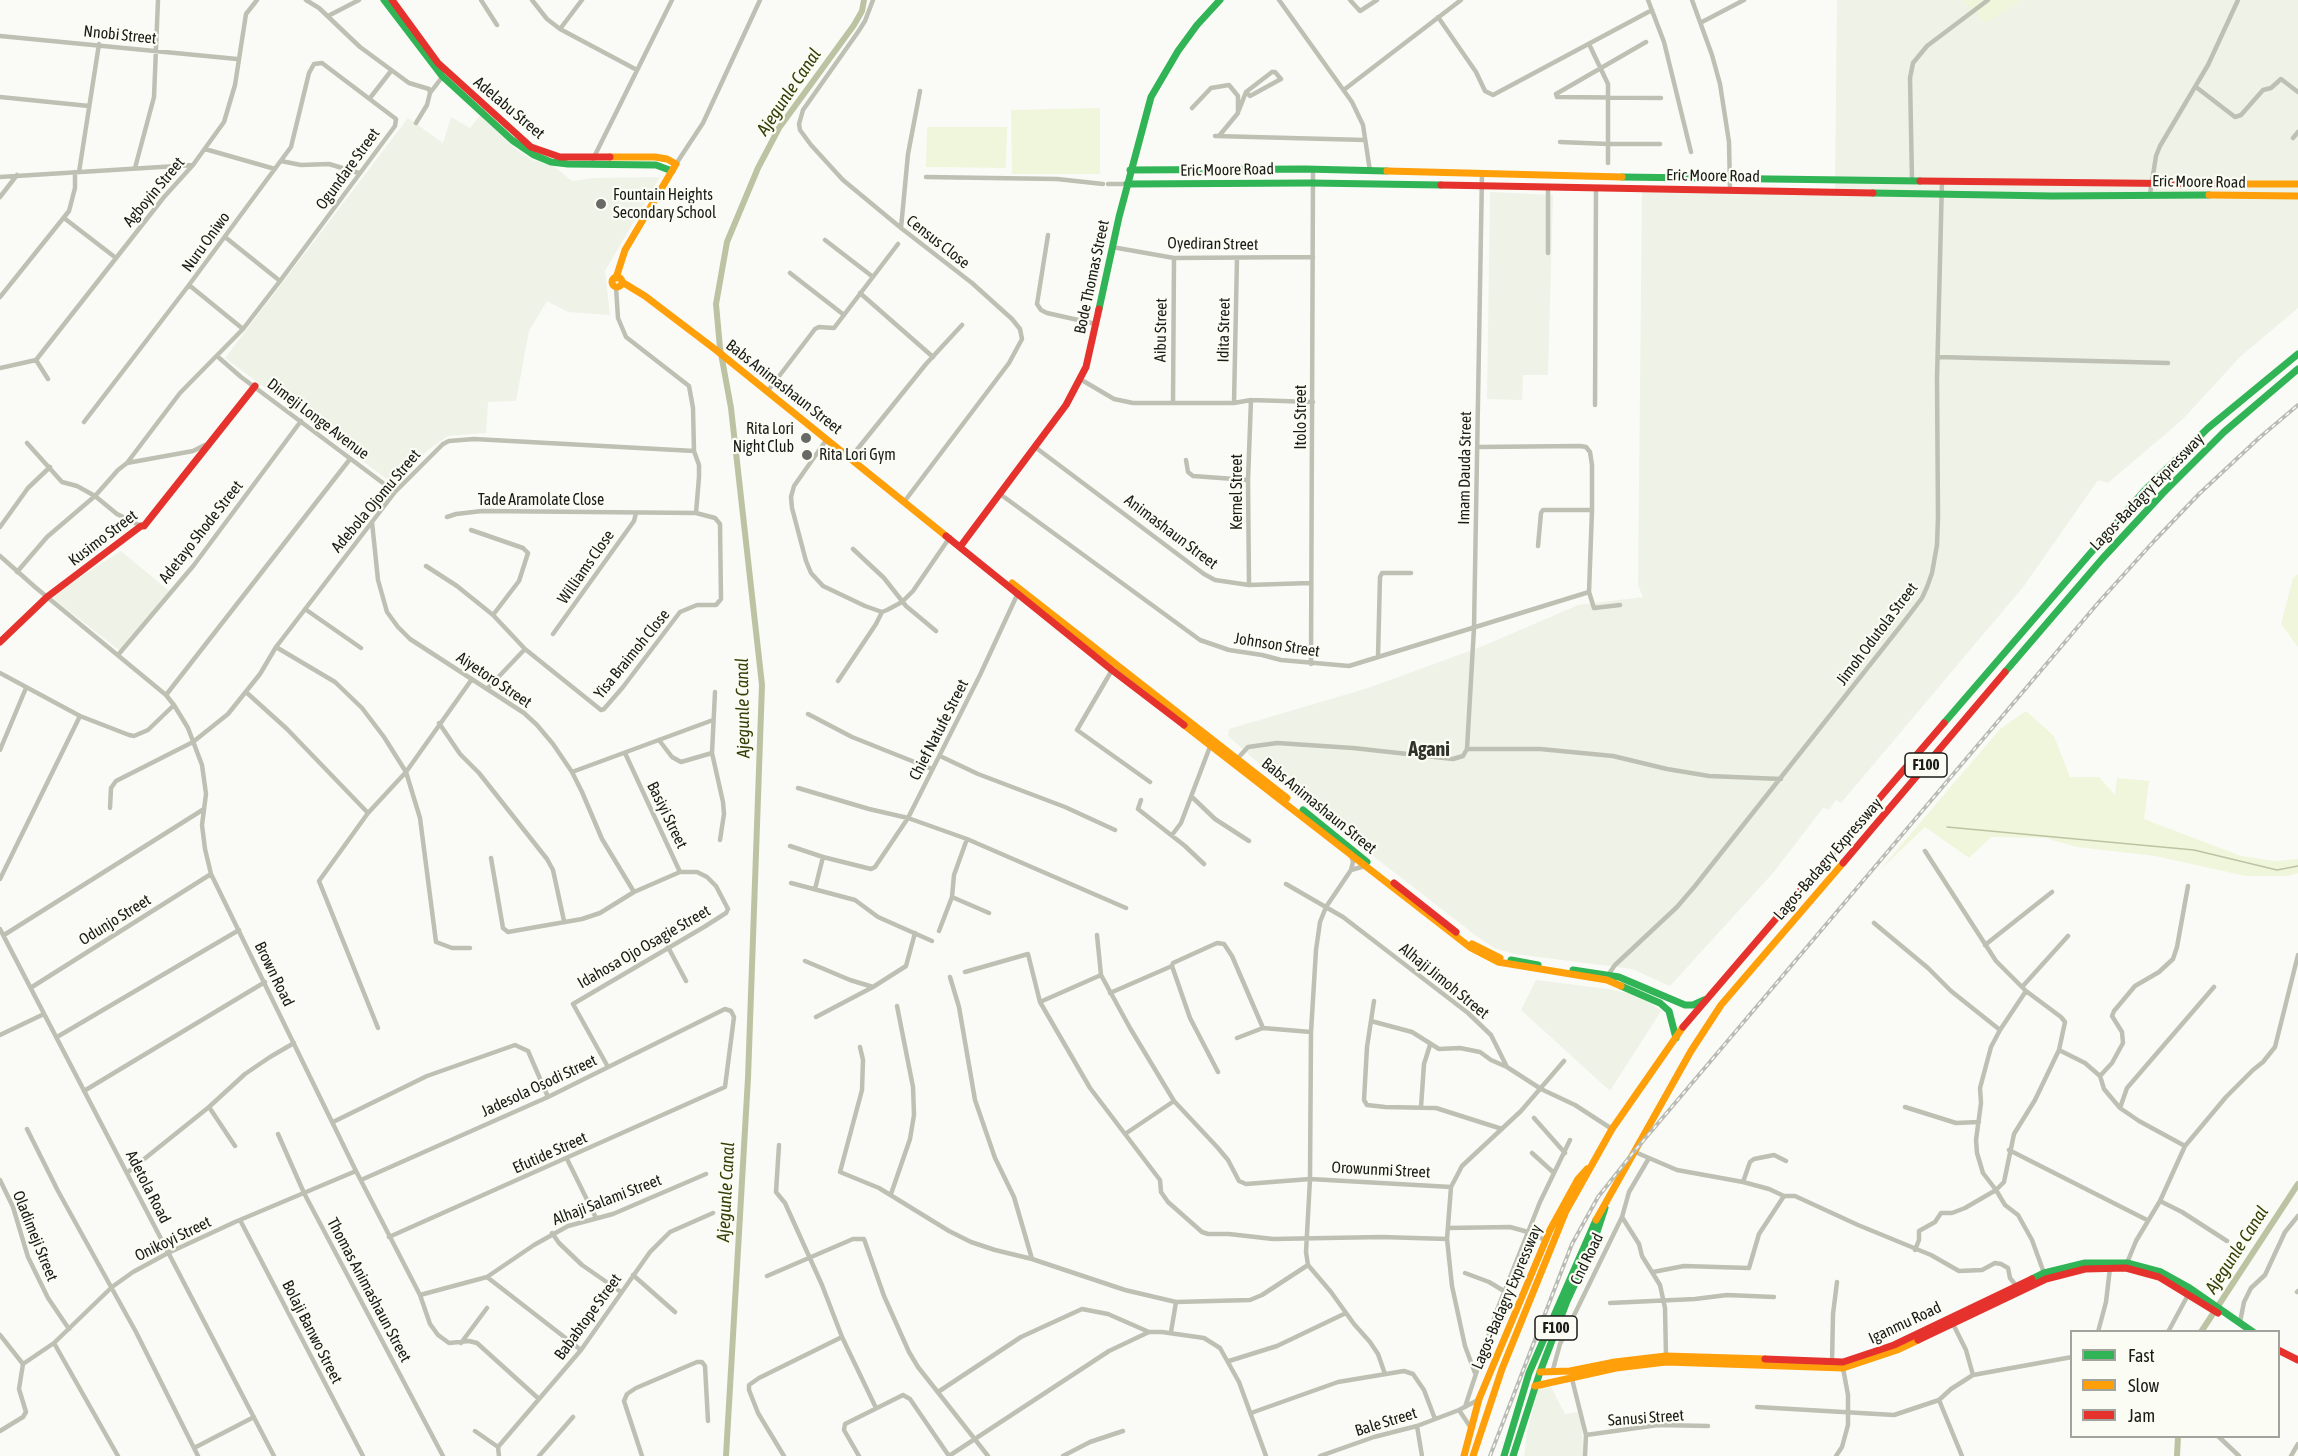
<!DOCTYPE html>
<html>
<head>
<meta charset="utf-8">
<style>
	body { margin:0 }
	#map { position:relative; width:2298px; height:1456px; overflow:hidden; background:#fafbf6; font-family:"Asap Condensed",sans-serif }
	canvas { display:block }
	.legend { position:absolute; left:2070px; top:1330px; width:210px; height:108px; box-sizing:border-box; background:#fbfdf4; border:2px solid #a1a39c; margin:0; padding:8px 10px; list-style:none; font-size:18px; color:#1a1b17 }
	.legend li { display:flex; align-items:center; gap:12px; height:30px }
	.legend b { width:30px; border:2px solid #a1a39c }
</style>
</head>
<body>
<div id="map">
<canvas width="2298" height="1456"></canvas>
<ul class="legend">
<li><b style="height:8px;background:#30b455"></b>Fast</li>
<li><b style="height:8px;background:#ff9f0a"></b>Slow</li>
<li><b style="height:8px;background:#e5322d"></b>Jam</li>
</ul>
</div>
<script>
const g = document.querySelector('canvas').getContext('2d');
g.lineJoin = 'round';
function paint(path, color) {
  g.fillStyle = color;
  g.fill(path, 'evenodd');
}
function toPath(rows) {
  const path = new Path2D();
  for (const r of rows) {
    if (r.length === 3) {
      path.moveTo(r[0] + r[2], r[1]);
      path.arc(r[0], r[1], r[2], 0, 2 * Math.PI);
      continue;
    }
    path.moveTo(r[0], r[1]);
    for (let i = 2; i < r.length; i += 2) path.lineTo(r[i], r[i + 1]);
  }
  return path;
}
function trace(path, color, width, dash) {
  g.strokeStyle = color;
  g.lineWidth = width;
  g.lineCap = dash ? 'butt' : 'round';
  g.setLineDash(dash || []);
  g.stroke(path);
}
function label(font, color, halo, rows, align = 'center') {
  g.font = font + ' "Asap Condensed",sans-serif';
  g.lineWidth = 4.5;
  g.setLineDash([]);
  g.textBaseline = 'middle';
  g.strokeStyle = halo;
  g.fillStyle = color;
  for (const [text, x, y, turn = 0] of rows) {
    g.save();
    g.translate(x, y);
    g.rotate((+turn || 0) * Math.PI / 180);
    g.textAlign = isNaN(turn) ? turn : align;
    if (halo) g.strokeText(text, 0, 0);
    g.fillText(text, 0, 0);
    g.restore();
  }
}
paint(toPath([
	[1837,0,2298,0,2298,308,2241,356,2183,419,2108,483,2098,480,2024,586,1841,803,1836,800,1829,810,1823,808,1773,873,1670,986,1632,969,1515,954,1494,948,1475,935,1292,793,1228,736,1229,729,1368,688,1483,646,1578,605,1643,597,1638,585,1642,190,1835,191],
	[480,115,518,151,533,160,555,167,572,181,594,178,660,177,605,271,610,315,568,312,547,301,529,331,516,401,488,402,486,433,448,436,427,451,396,486,225,358,408,118,443,143,451,117,470,128],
	[1490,192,1553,195,1548,375,1523,375,1522,400,1487,399],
	[121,551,169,591,119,650,50,596],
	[1536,980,1608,989,1633,994,1651,1003,1661,1011,1610,1091,1521,1010],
	[1548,1381,1565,1414,1579,1412,1582,1423,1583,1456,1524,1456,1527,1432,1538,1390]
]), '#eff2e6');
paint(toPath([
	[1962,0,2022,0,1986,23],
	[1100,108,1100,174,1012,174,1011,110],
	[927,127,1007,127,1006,168,926,167],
	[2298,574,2298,647,2281,624,2293,578],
	[2026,711,2054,736,2070,777,2099,777,2115,795,2117,778,2149,781,2144,819,2241,856,2275,861,2298,859,2298,873,2288,876,2246,876,2155,856,2077,847,2045,838,1991,837,1969,858,1925,827,1878,872,2000,729]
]), '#f0f6dc');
trace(toPath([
	[1947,827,2194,850,2277,870,2298,866]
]), '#bcc3a2', 1.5);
trace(toPath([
	[2201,1332,2298,1184],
	[726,1456,748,1078,762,685,731,408,720,348,716,304,727,242,758,168,779,128,854,25,862,11,864,0],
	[2177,1456,2178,1436]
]), '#bcc3a2', 6);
trace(toPath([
	[306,0,319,8,360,47,409,83,429,89,430,93,443,76],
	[481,0,497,25],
	[532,0,547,19,560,29,637,70],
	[873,0,865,21,858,32,803,110,799,124,800,130,811,145,843,180,901,228,972,283,1012,319,1020,329,1022,339,1009,363,904,502],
	[1279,0,1352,102,1363,125,1370,171],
	[1350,0,1360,11,1377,0],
	[1648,0,1664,42,1691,152],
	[1692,0,1712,55,1720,84,1729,142,1730,190],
	[328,16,359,0],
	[1438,17,1476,72,1485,91,1493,95,1652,10],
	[1702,22,1744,0],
	[560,29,582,0],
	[0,36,237,59],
	[1589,44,1608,84,1608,144,1660,144],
	[1272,72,1275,72,1281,79,1250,96,1246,92,1272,72],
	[2196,87,2235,117,2241,115,2263,90,2271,88,2281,79,2298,92],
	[1345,89,1461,0],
	[1556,94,1557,97,1661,98],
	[1556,94,1646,42],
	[0,97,89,106],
	[370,98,391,71],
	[1192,108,1211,88,1229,85,1238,96,1238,113,1219,136],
	[1239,110,1246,92],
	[416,123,427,105,430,93],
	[1215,136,1365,140],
	[2293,138,2298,132],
	[1560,142,1608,144,1608,163],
	[205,149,275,169],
	[593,159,672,0],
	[281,161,301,165,329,164,359,173],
	[676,164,703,123,760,0],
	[135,168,154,97,158,0],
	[79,172,99,44],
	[0,177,193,165],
	[926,177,1057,179,1103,184],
	[1912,180,1910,78,1913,63,1927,46,1988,0],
	[1108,184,1127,184],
	[1548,188,1548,253],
	[2150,194,2156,156,2160,146,2208,65,2238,0],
	[0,197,17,175],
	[64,218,116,258],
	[901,228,908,154,920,91],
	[1048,235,1037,304,1041,310,1047,313,1096,324],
	[225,237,280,281],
	[825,240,873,277],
	[1112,247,1174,258,1313,257],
	[790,273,844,315],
	[189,285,243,329],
	[616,287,618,318,626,337,689,386,693,408,694,451,699,465,699,477,696,513],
	[860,293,933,357],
	[0,297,69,211,75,188,75,172],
	[217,356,241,377,395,492],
	[1938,357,2168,363],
	[0,368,36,360],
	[48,379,36,360,164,197,193,165,224,122,235,85,246,14,257,0],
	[1080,379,1114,399,1133,403,1234,403,1251,400,1313,402],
	[767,392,815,329,819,327,834,328,898,244],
	[1173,402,1174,258],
	[1234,403,1237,258],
	[1595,405,1596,188],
	[84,422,189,285,291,147,309,73,314,64,322,63,396,119,395,126,280,281,243,329,180,393,127,463],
	[827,439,794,486,791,497,792,508,806,561,811,573,823,586,865,606,882,612,887,610,902,602,913,591,950,537],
	[27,443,62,482,77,486,95,496,117,514,141,526],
	[1035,447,1204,574,1215,580,1249,585,1310,583],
	[1478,447,1580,446,1586,447,1590,452,1592,465,1592,510,1589,592,1594,608,1620,605],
	[851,457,926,364,962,325],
	[1186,460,1188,472,1193,476,1248,480],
	[1000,494,1200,640,1229,650,1262,655,1281,660,1349,666,1589,592],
	[372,522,378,580,387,612,398,627,410,639,524,713,537,725,553,744,572,772,582,792,602,839,634,892],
	[0,527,28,488,50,467],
	[471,530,523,548,528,553,519,581,493,615],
	[1538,546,1541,513,1543,510,1592,510],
	[853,549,884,578,906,606,936,631],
	[0,556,35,587,166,695,174,705,188,728,202,765,206,794,202,825,205,849,211,874,356,1171,420,1295,430,1324,438,1335,449,1343,469,1341,477,1343,539,1399],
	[426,566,457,586,493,615,525,649,601,710,604,709,623,687,680,612,697,605,716,605,721,599,720,524,715,518,696,513,482,511,456,514,447,517],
	[17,572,47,537,95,496,118,470,127,463,193,451,205,445],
	[1249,585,1248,480,1251,400],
	[305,609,361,648],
	[553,634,634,521,636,513],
	[276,647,335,682,362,708,384,737,406,772,420,818,436,942,452,948,470,948],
	[118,655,194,565,301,421],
	[1378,657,1380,577,1382,573,1411,573],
	[1311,664,1313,170],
	[1112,670,1077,730,1150,782],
	[0,673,80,716,129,735,134,736,148,730,174,705],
	[838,681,876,624,882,612],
	[487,689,525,649],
	[246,692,287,729,368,813],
	[715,692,712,753,723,802,724,814,720,840],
	[166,695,350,459],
	[808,714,852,737,932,769],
	[439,723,460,754,479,773,547,859,553,870,564,921],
	[659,740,672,757,681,762,712,753],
	[1467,749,1474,628,1482,174],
	[0,750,26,688],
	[940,756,978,774,1065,807,1115,830],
	[1238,758,1248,747,1277,743,1353,748,1453,759,1463,756,1467,749,1540,749,1613,756,1667,769,1709,776,1781,779],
	[572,772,713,720],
	[798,788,869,809,908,818,967,839,1126,908],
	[1192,797,1215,819,1249,841],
	[1141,800,1138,809,1185,846,1204,864],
	[110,808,111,788,116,781,193,742,228,714,260,674,276,647,395,492,443,444,449,441,474,439,694,451],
	[1172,835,1181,823,1211,744],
	[790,846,823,857],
	[1925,851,1996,961,2026,991,2061,1017,2065,1022,2059,1050,2035,1100,2014,1134,2004,1182,1996,1190,2005,1205,2018,1215,2032,1240,2044,1273],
	[1351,855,1353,862,1351,870,1326,907,1320,922,1316,950,1311,1032,1310,1179,1306,1252,1308,1265,1331,1292,1354,1324,1370,1342,1378,1354,1385,1374],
	[491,858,503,928,508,932,582,919,600,913,634,892,680,872],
	[1351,870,1365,866],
	[0,879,80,716],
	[791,883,855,900,878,917,932,941],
	[1286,884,1343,917,1468,1013,1491,1035,1507,1067,1541,1089,1575,1105,1612,1129],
	[815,889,823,857,871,869,875,867,908,818,980,675,1018,593],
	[952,897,989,913],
	[1874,923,1928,968,1951,991,2000,1030],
	[0,929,274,1456],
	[939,931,952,897,954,875,967,839],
	[4,935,204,809],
	[1097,935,1101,975,1130,1028,1174,1101,1218,1148,1228,1160,1239,1181,1246,1184,1310,1179,1451,1187],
	[1985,945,2052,892],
	[668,947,686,981],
	[805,961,850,980,873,987,906,966,915,933],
	[1172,966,1173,963,1217,943,1224,944,1232,956,1263,1028],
	[965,972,1028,954,1040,1002,1090,1088,1160,1180,1161,1192,1168,1202,1202,1232,1208,1234,1229,1234,1273,1239,1382,1237,1447,1239],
	[1608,975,1615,965,1677,907,1695,886,1903,623,1922,598,1927,587,1932,573,1937,545,1938,517,1937,379,1942,180],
	[950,977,959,1007,975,1100,995,1158,1014,1197,1032,1259],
	[32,987,211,874],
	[2022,987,2068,936],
	[1110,993,1172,966,1190,1018,1218,1072],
	[1374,1001,1367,1047,1364,1100,1367,1105,1385,1107,1436,1108,1502,1129],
	[1040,1002,1101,975],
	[816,1017,873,987],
	[1371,1021,1412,1032,1439,1049,1460,1048,1480,1052,1491,1060,1507,1067],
	[378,1028,319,881,368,813,406,772,472,679],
	[0,1035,44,1014],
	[57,1037,239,930],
	[1237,1038,1263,1028,1311,1032],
	[860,1047,863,1060,862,1090,840,1172,879,1188,949,1231,971,1242,995,1250,1032,1259,1125,1290,1176,1302,1250,1300,1262,1295,1308,1265],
	[2059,1050,2085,1063,2100,1076,2104,1089,2120,1108,2139,1121,2185,1146],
	[608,1067,573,1004,704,927,726,913,728,909,716,886,707,877,697,872,680,872,625,753],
	[2100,1076,2112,1063,2123,1043,2122,1032,2112,1016,2114,1011,2135,986,2159,972,2173,959,2177,947,2188,886],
	[84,1091,265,982],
	[209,1107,235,1146],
	[1421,1107,1424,1064,1430,1045],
	[1905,1107,1956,1123,1979,1122],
	[2120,1108,2127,1088,2214,987],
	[1534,1118,1565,1153],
	[333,1122,427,1076,515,1045,528,1051,548,1097],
	[27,1129,58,1191,136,1332,198,1456],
	[278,1134,304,1193,443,1456],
	[1125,1134,1174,1101],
	[779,1145,776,1192,785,1203,822,1285,842,1337,876,1408],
	[2009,1150,2147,1220],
	[1635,1152,1677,1170,1743,1182,1769,1189,1784,1196,1795,1196,1858,1225,1931,1255,1959,1271,1982,1270,1995,1263,2001,1264,2008,1268,2010,1278,2018,1288],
	[1532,1153,1554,1173],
	[567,1159,596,1218],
	[128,1172,209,1107,245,1074,270,1057,294,1043],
	[0,1180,13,1207,28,1257,48,1298,69,1329],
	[361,1180,548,1097,725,1009,731,1011,734,1017,725,1087,389,1237],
	[1743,1182,1750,1162,1754,1159,1774,1155,1786,1161],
	[891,1194,910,1139,914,1115,913,1087,897,1006],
	[2160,1201,2182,1212,2227,1241],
	[1622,1217,1639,1244,1642,1256,1660,1285,1665,1308,1666,1356],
	[240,1220,363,1456],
	[1448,1228,1510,1227,1528,1232,1545,1240],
	[552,1233,559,1243,582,1265,621,1292],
	[1915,1250,1919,1240,1919,1231,1935,1222,1941,1213,1952,1213,1965,1208,1996,1190,1983,1173,1977,1153,1976,1140,1981,1103,1980,1088,1991,1047,2000,1030,2026,991],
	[2127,1263,2136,1241,2160,1201,2185,1146,2226,1097,2253,1070,2263,1062,2275,1047,2298,955],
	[1653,1272,1684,1266,1749,1268,1759,1234,1784,1196],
	[1465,1273,1489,1282,1504,1291],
	[633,1275,675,1312],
	[767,1276,853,1239,864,1239,884,1296,909,1352,918,1367,988,1456],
	[487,1277,581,1350],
	[2297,1292,2298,1291],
	[420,1295,487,1277,534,1245,568,1226,613,1214,706,1174],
	[1610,1303,1695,1299,1727,1295,1774,1297],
	[1952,1322,1966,1350,1973,1375],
	[2240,1322,2244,1302,2251,1288,2265,1275,2285,1232,2298,1216],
	[1171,1332,1176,1302],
	[2098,1332,2106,1302,2110,1268],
	[2168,1332,2188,1295],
	[0,1335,23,1364],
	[54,1343,118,1456],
	[461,1343,487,1308],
	[1229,1361,1277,1346,1346,1313],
	[1832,1363,1833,1314,1837,1282],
	[23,1364,54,1343,112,1287,133,1272,168,1253,235,1222,356,1171],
	[1570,1371,1586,1435,1585,1456],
	[1475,1373,1465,1346,1452,1286,1447,1239,1451,1187,1462,1166,1521,1111,1564,1061],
	[1552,1373,1560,1344,1622,1217,1629,1192,1649,1158],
	[938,1392,1021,1337,1082,1309,1108,1314,1149,1332],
	[1939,1400,1962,1456],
	[1465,1407,1497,1310,1540,1202,1570,1140],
	[1757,1407,1894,1415,1939,1400,1951,1389,1973,1375,2072,1357],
	[1459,1410,1471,1428],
	[1251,1413,1338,1382,1404,1371,1413,1374,1424,1390,1435,1419],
	[1417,1426,1422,1456],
	[0,1431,23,1417,26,1412,19,1389,23,1364],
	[475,1431,498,1447],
	[1586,1435,1658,1425,1708,1426],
	[2218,1436,2239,1456],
	[194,1448,254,1417],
	[499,1456,498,1447,581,1350,650,1252,670,1232,713,1213],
	[539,1456,573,1417],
	[642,1456,624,1401,627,1394,636,1388,697,1362,702,1362,705,1366,708,1421],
	[784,1456,758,1413,749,1390,749,1385,759,1378,842,1337],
	[859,1456,844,1430,845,1424,903,1395,910,1399,949,1456],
	[949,1456,1109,1351,1149,1332,1162,1332,1204,1338,1220,1348,1239,1382,1266,1456],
	[1063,1456,1090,1442,1123,1431],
	[1320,1456,1374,1437,1417,1426,1459,1410,1478,1400],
	[1836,1456,1842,1447,1848,1425,1848,1395,1843,1368],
	[2291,1456,2298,1444]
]), '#bdc0b3', 4.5);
trace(toPath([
	[384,0,442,76,512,140,534,155,551,162,568,164,656,165,672,171],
	[1130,170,1305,169,1387,171],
	[1622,177,1920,181],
	[1127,184,1311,183,1441,185],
	[1873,193,2052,196,2209,195],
	[1099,309,1119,217,1151,97,1178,51,1197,25,1220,0],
	[2005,672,2102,559,2163,493,2224,432,2298,369],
	[1944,723,2144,491,2208,428,2298,354],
	[1303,810,1367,862],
	[1511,960,1538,965],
	[1573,970,1619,977,1685,1005,1693,1005,1704,1000],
	[1621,986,1660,1003,1669,1011,1676,1038],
	[2032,1279,2044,1273,2085,1263,2127,1263,2161,1272,2188,1287,2253,1332],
	[1504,1456,1529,1373,1596,1220],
	[1513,1456,1540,1372,1567,1301,1592,1247,1605,1208]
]), '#30b455', 7);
trace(toPath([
	[610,157,655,157,667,159,676,164,625,250,616,278],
	[1387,171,1622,177],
	[2217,184,2298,184],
	[2209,195,2298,196],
	[617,282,5],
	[622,282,645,296,716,350,946,536],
	[1012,583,1287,798],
	[1184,725,1471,948,1498,962,1607,980,1621,986],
	[1472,944,1500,958],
	[1596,1220,1691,1051,1721,1005,1843,863],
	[1540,1372,1570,1371,1615,1362,1666,1356,1765,1359],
	[1535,1386,1616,1368,1666,1362,1843,1368,1897,1350,1918,1340],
	[1464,1456,1479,1399,1550,1230,1578,1179,1587,1169],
	[1473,1456,1502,1369,1566,1211,1612,1129,1683,1027]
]), '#ff9f0a', 7);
trace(toPath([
	[392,0,438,63,531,147,560,157,610,157],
	[1920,181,2217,184],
	[1441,185,1873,193],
	[946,536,1112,670,1184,725],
	[960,547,1066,405,1086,367,1099,309],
	[0,642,47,597,141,526,144,526,255,386],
	[1843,863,2005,672],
	[1394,883,1456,932],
	[1683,1027,1944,723],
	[1918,1340,2046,1279,2085,1269,2126,1268,2159,1277,2218,1313],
	[2278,1350,2298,1360],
	[1765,1359,1843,1362,1894,1345,2032,1279]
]), '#e5322d', 7);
const rail = toPath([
	[1490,1456,1572,1244,1598,1197,1632,1154,2098,603,2155,540,2199,494,2259,438,2298,405]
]);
trace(rail, '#b9bbb5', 4);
trace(rail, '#fbfdf4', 1.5, [4.5]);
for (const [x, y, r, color] of [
	[601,204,6,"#686965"],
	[806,438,6,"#686965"],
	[807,455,6,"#686965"]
]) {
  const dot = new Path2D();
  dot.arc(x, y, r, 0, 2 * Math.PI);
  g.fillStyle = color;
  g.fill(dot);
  trace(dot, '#fbfdf4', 2);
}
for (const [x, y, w] of [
	[1926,765,42],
	[1556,1328,42]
]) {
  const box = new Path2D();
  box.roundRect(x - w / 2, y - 12, w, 24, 4.5);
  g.fillStyle = '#fbfdf4';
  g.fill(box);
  trace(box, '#1a1b17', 1.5);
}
label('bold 15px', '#1a1b17', null, [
	["F100",1926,765],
	["F100",1556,1328]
]);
label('16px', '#1a1b17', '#fbfdf4', [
	["Nnobi Street",120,35,6],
	["Adelabu Street",509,108,40],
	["Ogundare Street",348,169,-54],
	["Eric Moore Road",1227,170,-1],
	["Eric Moore Road",1713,176,1],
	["Eric Moore Road",2199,182,1],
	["Agboyin Street",154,192,-50],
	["Nuru Oniwo",206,242,-54],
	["Census Close",938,242,38],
	["Oyediran Street",1213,244,1],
	["Bode Thomas Street",1092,277,-78],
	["Aibu Street",1161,330,-89],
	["Idita Street",1224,330,-89],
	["Babs Animashaun Street",784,387,38],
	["Itolo Street",1301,417,-90],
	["Dimeji Longe Avenue",318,419,37],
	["Imam Dauda Street",1465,468,-89],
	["Kernel Street",1237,492,-90],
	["Lagos-Badagry Expressway",2147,492,-46],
	["Tade Aramolate Close",541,500],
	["Adebola Ojomu Street",376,501,-50],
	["Adetayo Shode Street",201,532,-52],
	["Animashaun Street",1171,532,37],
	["Kusimo Street",103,538,-37],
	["Williams Close",586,567,-55],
	["Jimoh Odutola Street",1877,634,-53],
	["Johnson Street",1277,645,9],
	["Yisa Braimoh Close",632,654,-51],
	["Aiyetoro Street",494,680,34],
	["Chief Natufe Street",939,730,-63],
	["Babs Animashaun Street",1319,806,39],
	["Basiyi Street",667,815,64],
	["Lagos-Badagry Expressway",1828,859,-49],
	["Odunjo Street",115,920,-32],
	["Idahosa Ojo Osagie Street",644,947,-30],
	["Brown Road",274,974,64],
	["Alhaji Jimoh Street",1444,981,39],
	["Jadesola Osodi Street",539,1086,-25],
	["Efutide Street",550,1153,-24],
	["Orowunmi Street",1381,1170,3],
	["Adetola Road",148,1187,63],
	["Alhaji Salami Street",607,1200,-21],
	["Oladimeji Street",35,1236,68],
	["Onikoyi Street",173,1239,-26],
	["Cnd Road",1587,1259,-64],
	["Thomas Animashaun Street",369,1290,62],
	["Lagos-Badagry Expressway",1507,1297,-67],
	["Bababtope Street",588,1317,-54],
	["Iganmu Road",1905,1323,-25],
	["Bolaji Banwo Street",312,1332,63],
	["Sanusi Street",1646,1418,-4],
	["Bale Street",1386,1422,-17]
]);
label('16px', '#1a1b17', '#fbfdf4', [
	["Fountain Heights",613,195],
	["Secondary School",613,213],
	["Rita Lori",794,429,"right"],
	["Night Club",794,447,"right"],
	["Rita Lori Gym",819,455]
], 'left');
label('italic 18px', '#373f09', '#fbfdf4', [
	["Ajegunle Canal",789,92,-56],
	["Ajegunle Canal",743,708,-91],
	["Ajegunle Canal",726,1192,-87],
	["Ajegunle Canal",2237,1250,-57]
]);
label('bold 20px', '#2f312a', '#fbfdf4', [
	["Agani",1429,750]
]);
</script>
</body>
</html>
